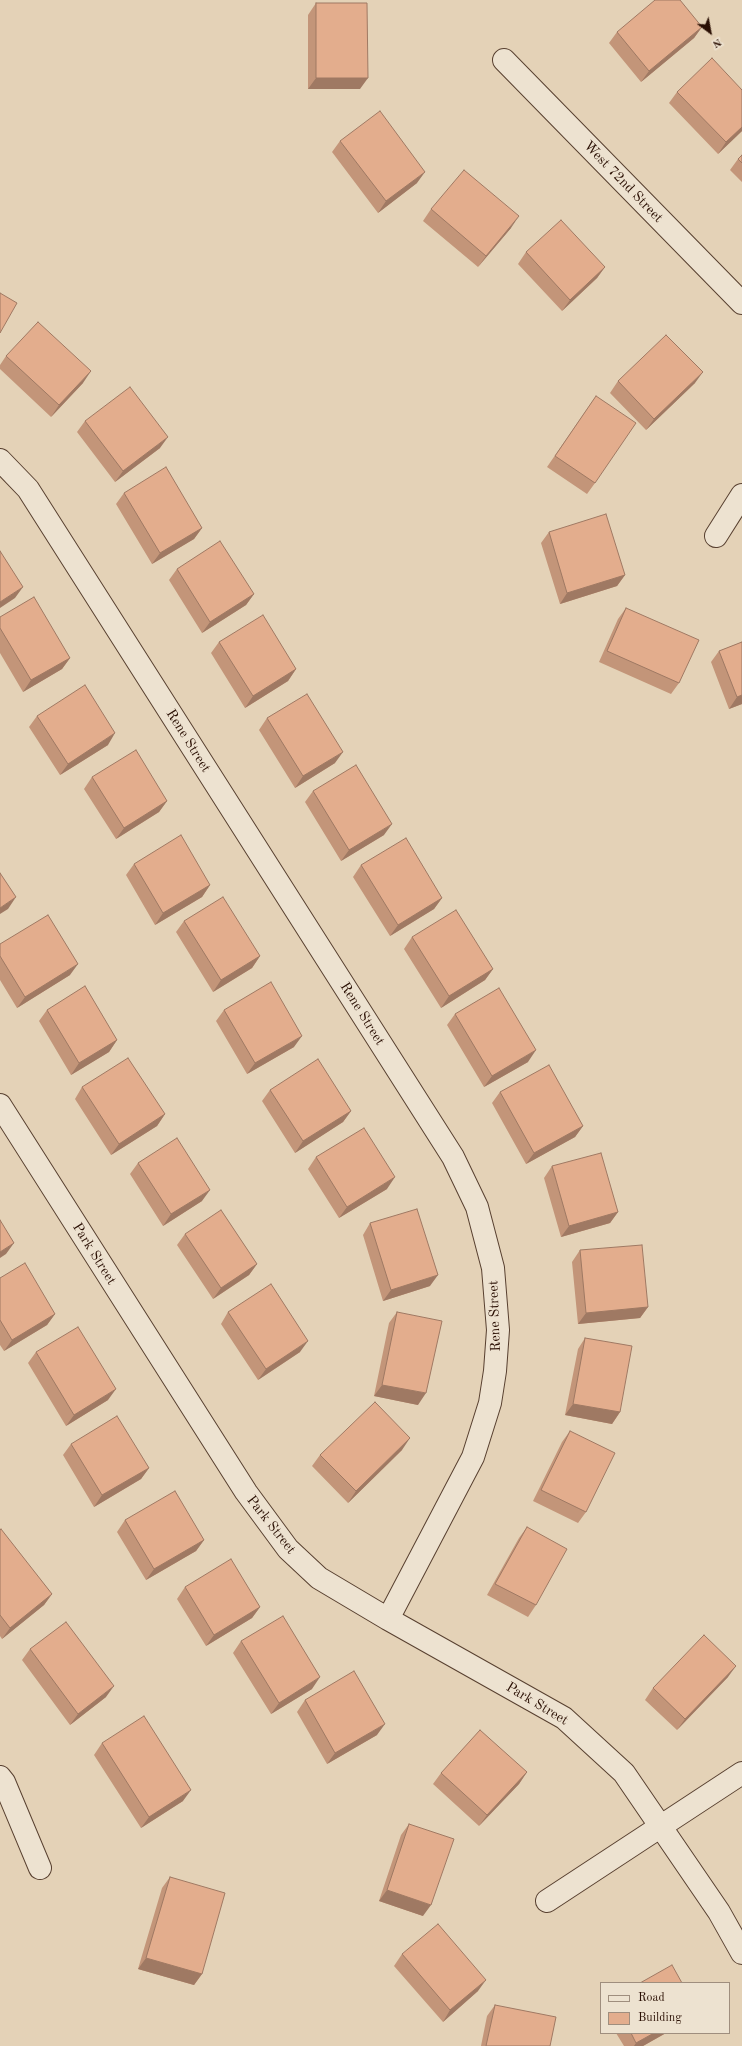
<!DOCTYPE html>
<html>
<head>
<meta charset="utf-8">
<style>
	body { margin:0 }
	#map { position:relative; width:742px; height:2046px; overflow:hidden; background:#e4d2b7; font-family:"Old Standard TT",serif }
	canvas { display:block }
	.legend { position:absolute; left:600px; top:1982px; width:130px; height:52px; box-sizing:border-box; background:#ede2d0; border:1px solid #9f8e7e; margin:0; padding:5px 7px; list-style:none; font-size:12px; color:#2a0f03 }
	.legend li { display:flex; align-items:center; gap:8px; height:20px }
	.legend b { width:20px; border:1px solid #9f8e7e }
	.north { position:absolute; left:690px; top:12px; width:40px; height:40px; -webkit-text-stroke:3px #ede2d0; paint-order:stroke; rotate:148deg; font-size:11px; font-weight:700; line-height:16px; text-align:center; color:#2a0f03 }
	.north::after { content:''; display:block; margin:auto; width:14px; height:18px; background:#2a0f03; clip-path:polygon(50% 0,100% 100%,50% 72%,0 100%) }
</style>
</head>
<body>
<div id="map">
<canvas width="742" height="2046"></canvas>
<ul class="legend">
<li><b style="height:5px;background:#ede2d0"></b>Road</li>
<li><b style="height:11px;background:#e3ad8d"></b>Building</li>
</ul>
<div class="north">N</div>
</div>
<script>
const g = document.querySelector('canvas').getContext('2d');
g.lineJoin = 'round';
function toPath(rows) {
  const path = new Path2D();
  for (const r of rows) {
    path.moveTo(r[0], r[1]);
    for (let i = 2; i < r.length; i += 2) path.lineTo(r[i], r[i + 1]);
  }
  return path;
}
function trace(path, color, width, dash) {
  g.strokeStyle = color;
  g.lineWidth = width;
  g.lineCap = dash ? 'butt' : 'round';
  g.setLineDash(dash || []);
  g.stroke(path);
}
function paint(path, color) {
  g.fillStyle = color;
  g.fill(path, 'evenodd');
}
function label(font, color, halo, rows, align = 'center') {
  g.font = font + ' "Old Standard TT",serif';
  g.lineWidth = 3;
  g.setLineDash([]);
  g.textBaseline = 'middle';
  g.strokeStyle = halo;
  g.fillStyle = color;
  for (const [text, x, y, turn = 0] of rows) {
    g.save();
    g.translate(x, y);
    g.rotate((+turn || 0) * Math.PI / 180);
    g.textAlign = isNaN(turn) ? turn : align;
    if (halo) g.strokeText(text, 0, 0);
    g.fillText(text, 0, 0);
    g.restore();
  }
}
const minor = toPath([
	[504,60,742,303],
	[0,460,28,489,453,1157,477,1207,493,1268,498,1330,495,1371,490,1403,473,1457,388,1619],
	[716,536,742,495],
	[0,1105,246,1492,288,1549,319,1578,388,1619,564,1718,624,1773,719,1912,742,1953],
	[0,1777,4,1782,40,1868],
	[547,1901,742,1773]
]);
trace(minor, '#584030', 24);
trace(minor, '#ede2d0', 22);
paint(toPath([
	[316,3,360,89,308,89,308,15],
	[702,27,694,38,641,82,609,43,617,32],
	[742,90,742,131,718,154,669,103,677,92],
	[340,141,417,183,378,213,332,152],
	[742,155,742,182,730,170,738,159],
	[431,209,511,228,478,267,423,221],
	[526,252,605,267,597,278,562,311,518,264],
	[6,356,83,383,51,417,0,369,0,365],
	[618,381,695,383,646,430,610,393],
	[596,396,595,483,587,494,547,467],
	[85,421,160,448,115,482,77,432],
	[124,493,202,528,194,539,152,564,116,504],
	[549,532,625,575,617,586,560,604,541,543],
	[177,569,254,594,246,605,202,633,169,580],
	[626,608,679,683,671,694,599,662,618,619],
	[0,617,70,658,62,669,23,692,0,653],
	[219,642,296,669,288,681,245,708,211,653],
	[742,642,742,704,729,709,711,662,719,651],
	[37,716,108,745,60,775,29,727],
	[267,718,335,763,295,788,259,730],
	[92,777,167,801,159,812,116,839,84,789],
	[313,791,384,835,341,861,305,802],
	[134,864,210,885,202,897,155,925,126,875],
	[361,865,442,898,434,909,390,936,353,877],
	[184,921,260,956,252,968,213,992,176,932],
	[412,937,493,969,485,980,441,1008,404,949],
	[0,944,70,975,17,1008,0,980],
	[47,1010,117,1040,109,1052,71,1075,39,1021],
	[224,1010,294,1047,247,1074,216,1021],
	[455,1014,528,1062,484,1087,447,1025],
	[82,1087,165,1114,157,1126,111,1155,75,1099],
	[270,1090,351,1111,343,1122,295,1153,262,1101],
	[500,1092,583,1126,575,1137,526,1164,492,1103],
	[316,1157,387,1189,339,1218,308,1169],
	[138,1163,202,1201,163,1226,130,1174],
	[552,1166,618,1212,610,1223,561,1237,544,1178],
	[370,1223,430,1286,383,1301,363,1235],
	[185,1234,257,1264,249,1275,213,1299,177,1245],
	[580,1250,648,1307,640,1318,578,1324,572,1262],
	[0,1278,55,1314,47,1325,4,1351,0,1345],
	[228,1312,300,1352,258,1380,221,1324],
	[397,1312,418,1405,374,1396,389,1323],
	[585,1338,620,1412,612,1424,565,1415,578,1349],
	[36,1352,108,1400,66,1426,28,1363],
	[570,1431,586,1512,578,1523,533,1501,562,1442],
	[71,1444,149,1468,141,1479,94,1507,63,1455],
	[402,1450,348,1503,312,1466,320,1455],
	[125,1520,204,1540,196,1551,146,1580,117,1532],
	[527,1527,536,1605,528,1617,487,1595,519,1538],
	[0,1530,52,1594,44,1605,2,1639,0,1636],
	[185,1587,260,1607,252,1618,206,1646,177,1599],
	[241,1641,312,1689,271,1714,233,1653],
	[30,1649,106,1697,70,1725,22,1660],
	[728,1677,677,1730,645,1700,653,1688],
	[305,1700,377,1735,327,1764,297,1712],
	[102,1743,183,1801,141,1828,94,1755],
	[527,1772,519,1784,479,1826,433,1784,441,1773],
	[409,1824,423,1916,379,1901,401,1835],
	[170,1877,202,1974,194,1985,138,1969,162,1888],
	[402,1954,478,1991,443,2022,394,1966],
	[495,2005,550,2046,481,2046,487,2016],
	[616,2033,666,2033,643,2046,624,2046]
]), '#c39579');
paint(toPath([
	[702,27,694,38,641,82,649,71],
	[316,78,368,78,360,89,308,89],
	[742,127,742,131,718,154,726,142],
	[425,172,417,183,378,213,386,201],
	[519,216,511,228,478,267,486,256],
	[605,267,597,278,562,311,570,300],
	[91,371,83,383,51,417,59,405],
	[703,372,695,383,646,430,654,419],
	[168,437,160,448,115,482,123,471],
	[202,528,194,539,152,564,160,553],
	[625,575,617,586,560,604,567,593],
	[23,587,15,598,0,608,0,602],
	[254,594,246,605,202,633,210,622],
	[70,658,62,669,23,692,31,680],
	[296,669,288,681,245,708,253,696],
	[742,695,742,704,729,709,737,697],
	[115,733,108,745,60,775,68,764],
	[343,752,335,763,295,788,303,776],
	[167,801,159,812,116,839,124,828],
	[392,824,384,835,341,861,349,850],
	[210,885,202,897,155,925,163,913],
	[16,897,8,909,0,914,0,908],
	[442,898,434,909,390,936,398,925],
	[260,956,252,968,213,992,221,980],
	[78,964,70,975,17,1008,25,997],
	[493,969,485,980,441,1008,449,996],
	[302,1036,294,1047,247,1074,255,1063],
	[117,1040,109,1052,71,1075,79,1063],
	[536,1050,528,1062,484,1087,492,1076],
	[351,1111,343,1122,295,1153,303,1141],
	[165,1114,157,1126,111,1155,119,1144],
	[583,1126,575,1137,526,1164,534,1153],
	[395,1177,387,1189,339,1218,347,1207],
	[210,1190,202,1201,163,1226,171,1214],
	[618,1212,610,1223,561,1237,569,1226],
	[14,1243,6,1254,0,1258,0,1252],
	[257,1264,249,1275,213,1299,221,1288],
	[438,1275,430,1286,383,1301,391,1290],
	[648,1307,640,1318,578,1324,586,1313],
	[55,1314,47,1325,4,1351,12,1340],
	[308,1341,300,1352,258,1380,266,1369],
	[382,1385,426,1393,418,1405,374,1396],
	[116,1389,108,1400,66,1426,74,1415],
	[573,1404,620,1412,612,1424,565,1415],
	[410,1438,402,1450,348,1503,356,1491],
	[149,1468,141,1479,94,1507,102,1495],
	[204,1540,196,1551,146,1580,154,1569],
	[52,1594,44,1605,2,1639,10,1628],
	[260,1607,252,1618,206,1646,214,1635],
	[736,1666,728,1677,677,1730,685,1719],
	[320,1677,312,1689,271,1714,279,1703],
	[114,1686,106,1697,70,1725,78,1714],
	[385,1724,377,1735,327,1764,335,1753],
	[527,1772,519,1784,479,1826,487,1815],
	[191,1790,183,1801,141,1828,149,1817],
	[387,1890,431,1905,423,1916,379,1901],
	[146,1958,202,1974,194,1985,138,1969],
	[486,1980,478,1991,443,2022,450,2010],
	[654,2033,666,2033,643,2046,634,2046,636,2043]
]), '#9f7963');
const building = toPath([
	[655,0,680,0,702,27,649,71,617,32,655,0],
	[316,3,367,3,368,78,316,78,316,3],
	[712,58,742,90,742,127,726,142,677,92,712,58],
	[380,111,425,172,386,201,340,141,380,111],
	[742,155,742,163,738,159,742,155],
	[464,170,519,216,486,256,431,209,464,170],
	[561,220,605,267,570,300,526,252,561,220],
	[0,293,17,303,0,333,0,293],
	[38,322,91,371,59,405,6,356,38,322],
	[666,335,703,372,654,419,618,381,666,335],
	[130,387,168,437,123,471,85,421,130,387],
	[596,396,636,423,595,483,555,456,596,396],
	[166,467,202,528,160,553,124,493,166,467],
	[606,514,625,575,567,593,549,532,606,514],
	[220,541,254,594,210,622,177,569,220,541],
	[0,551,23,587,0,602,0,551],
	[34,597,70,658,31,680,0,628,0,617,34,597],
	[626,608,699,640,679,683,607,651,626,608],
	[263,615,296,669,253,696,219,642,263,615],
	[742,642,742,695,737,697,719,651,742,642],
	[85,685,115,733,68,764,37,716,85,685],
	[307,694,343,752,303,776,267,718,307,694],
	[136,750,167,801,124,828,92,777,136,750],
	[356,765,392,824,349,850,313,791,356,765],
	[181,835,210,885,163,913,134,864,181,835],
	[406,838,442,898,398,925,361,865,406,838],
	[0,873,16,897,0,908,0,873],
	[223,897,260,956,221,980,184,921,223,897],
	[456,910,493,969,449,996,412,937,456,910],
	[48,915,78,964,25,997,0,956,0,944,48,915],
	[271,982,302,1036,255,1063,224,1010,271,982],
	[85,986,117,1040,79,1063,47,1010,85,986],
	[499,988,536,1050,492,1076,455,1014,499,988],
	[128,1058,165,1114,119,1144,82,1087,128,1058],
	[318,1059,351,1111,303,1141,270,1090,318,1059],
	[549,1065,583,1126,534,1153,500,1092,549,1065],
	[364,1128,395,1177,347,1207,316,1157,364,1128],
	[177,1138,210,1190,171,1214,138,1163,177,1138],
	[601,1153,618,1212,569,1226,552,1166,601,1153],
	[417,1209,438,1275,391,1290,370,1223,417,1209],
	[221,1210,257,1264,221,1288,185,1234,221,1210],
	[0,1220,14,1243,0,1252,0,1220],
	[642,1245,648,1307,586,1313,580,1250,642,1245],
	[25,1263,55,1314,12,1340,0,1320,0,1278,25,1263],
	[271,1284,308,1341,266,1369,228,1312,271,1284],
	[397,1312,442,1321,426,1393,382,1385,397,1312],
	[78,1327,116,1389,74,1415,36,1352,78,1327],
	[585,1338,632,1346,620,1412,573,1404,585,1338],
	[375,1402,410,1438,356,1491,320,1455,375,1402],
	[117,1416,149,1468,102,1495,71,1444,117,1416],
	[570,1431,615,1453,586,1512,541,1490,570,1431],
	[175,1491,204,1540,154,1569,125,1520,175,1491],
	[527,1527,567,1549,536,1605,495,1584,527,1527],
	[1,1529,52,1594,10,1628,0,1615,0,1530,1,1529],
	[231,1559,260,1607,214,1635,185,1587,231,1559],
	[283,1616,320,1677,279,1703,241,1641,283,1616],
	[66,1622,114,1686,78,1714,30,1649,66,1622],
	[704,1635,736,1666,685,1719,653,1688,704,1635],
	[354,1671,385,1724,335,1753,305,1700,354,1671],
	[144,1716,191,1790,149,1817,102,1743,144,1716],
	[480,1730,527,1772,487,1815,441,1773,480,1730],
	[409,1824,454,1839,431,1905,387,1890,409,1824],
	[170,1877,225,1893,202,1974,146,1958,170,1877],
	[438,1924,486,1980,450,2010,402,1954,438,1924],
	[672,1965,682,1983,640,1983,672,1965],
	[495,2005,556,2017,550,2046,486,2046,495,2005],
	[631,2033,654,2033,636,2043,631,2033]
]);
paint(building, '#e3ad8d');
trace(building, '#9f7963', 1);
label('14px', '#2a0f03', '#ede2d0', [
	["West 72nd Street",623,182,46],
	["Rene Street",188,741,58],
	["Rene Street",362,1014,58],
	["Park Street",94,1254,58],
	["Rene Street",495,1316,-92],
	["Park Street",271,1525,52],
	["Park Street",537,1704,31]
]);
</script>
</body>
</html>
